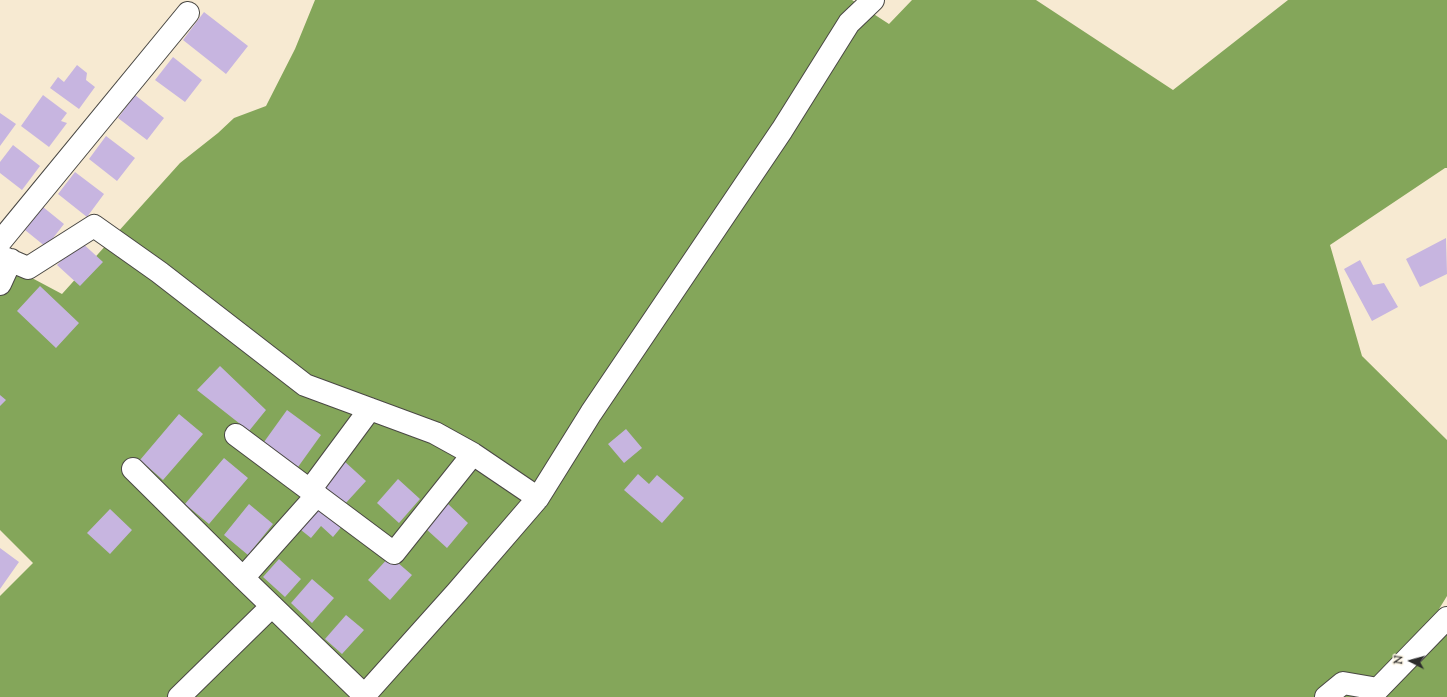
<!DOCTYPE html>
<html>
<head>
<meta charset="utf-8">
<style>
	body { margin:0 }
	#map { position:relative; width:1447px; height:697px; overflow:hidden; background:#f7ead2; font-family:"Sorts Mill Goudy",serif }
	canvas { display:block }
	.north { position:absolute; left:1391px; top:641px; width:40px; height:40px; -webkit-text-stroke:3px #fcf5e5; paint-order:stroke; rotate:276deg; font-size:11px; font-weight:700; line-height:16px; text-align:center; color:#2b2b2b }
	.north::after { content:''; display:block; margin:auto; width:14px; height:18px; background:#2b2b2b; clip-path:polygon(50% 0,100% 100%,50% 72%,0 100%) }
</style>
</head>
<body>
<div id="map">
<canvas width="1447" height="697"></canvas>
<div class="north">N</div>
</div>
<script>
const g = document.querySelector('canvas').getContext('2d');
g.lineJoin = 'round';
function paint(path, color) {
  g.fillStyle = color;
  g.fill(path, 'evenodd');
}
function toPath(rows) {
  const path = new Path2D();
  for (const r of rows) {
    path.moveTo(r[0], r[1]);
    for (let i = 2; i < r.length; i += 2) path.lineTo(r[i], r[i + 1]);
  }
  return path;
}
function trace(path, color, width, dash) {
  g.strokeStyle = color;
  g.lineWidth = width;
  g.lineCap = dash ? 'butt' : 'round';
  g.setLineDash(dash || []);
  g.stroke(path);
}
paint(toPath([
	[315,0,852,0,889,24,912,0,1036,0,1173,90,1288,0,1447,0,1447,168,1445,168,1330,245,1362,356,1447,440,1447,596,1439,609,1447,632,1447,697,0,697,0,596,33,563,0,530,0,261,62,294,180,163,218,133,234,118,266,106,295,49]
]), '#84a65a');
paint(toPath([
	[204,12,248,46,226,74,183,40],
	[173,57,202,80,185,102,155,80],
	[77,65,87,73,86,80,95,87,79,109,50,88,58,77,64,82],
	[43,95,67,113,61,121,67,123,49,147,21,126],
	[135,95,164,118,147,140,118,118],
	[0,113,16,124,0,146],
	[106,136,135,158,117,181,89,159],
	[13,145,40,166,22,190,0,173,0,162],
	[75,172,104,194,87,217,58,194],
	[43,207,64,224,46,247,25,230],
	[1446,238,1447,274,1420,287,1406,259],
	[80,241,103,262,80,286,57,265],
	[1360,260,1373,285,1384,283,1398,307,1372,321,1344,269],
	[40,286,79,323,56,348,17,311],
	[220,366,266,410,249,431,197,390],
	[0,395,6,400,0,406],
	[287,410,321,435,298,467,264,442],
	[179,414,203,434,163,480,140,460],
	[626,429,642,448,624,463,608,444],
	[224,458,248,478,209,524,185,504],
	[344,461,366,481,344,505,322,485],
	[638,474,649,484,657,475,684,498,662,523,624,490],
	[398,479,420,499,399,523,377,503],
	[447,503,468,523,447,548,425,528],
	[249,504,273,524,248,555,224,535],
	[321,506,343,525,333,537,321,526,311,538,301,530],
	[110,509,132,530,110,554,87,533],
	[0,548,19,562,0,589],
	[390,556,412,575,390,600,368,580],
	[279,559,301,579,285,597,263,577],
	[312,579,334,598,312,623,291,603],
	[346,615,364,630,342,654,325,639]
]), '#c7b5e0');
const minor = toPath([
	[0,242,188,13],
	[0,256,28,268,94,226,159,272,305,385,435,433,473,454,538,498],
	[0,284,11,260],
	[236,435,394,553,473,454],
	[133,469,243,578,364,695],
	[310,490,370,409],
	[243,578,317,495],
	[179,697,272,606],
	[363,697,457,592,538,498,591,413,782,130,849,23,873,0],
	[1326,697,1343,683,1378,689,1447,618]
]);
trace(minor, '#4a4844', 24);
trace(minor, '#fff', 22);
</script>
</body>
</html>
